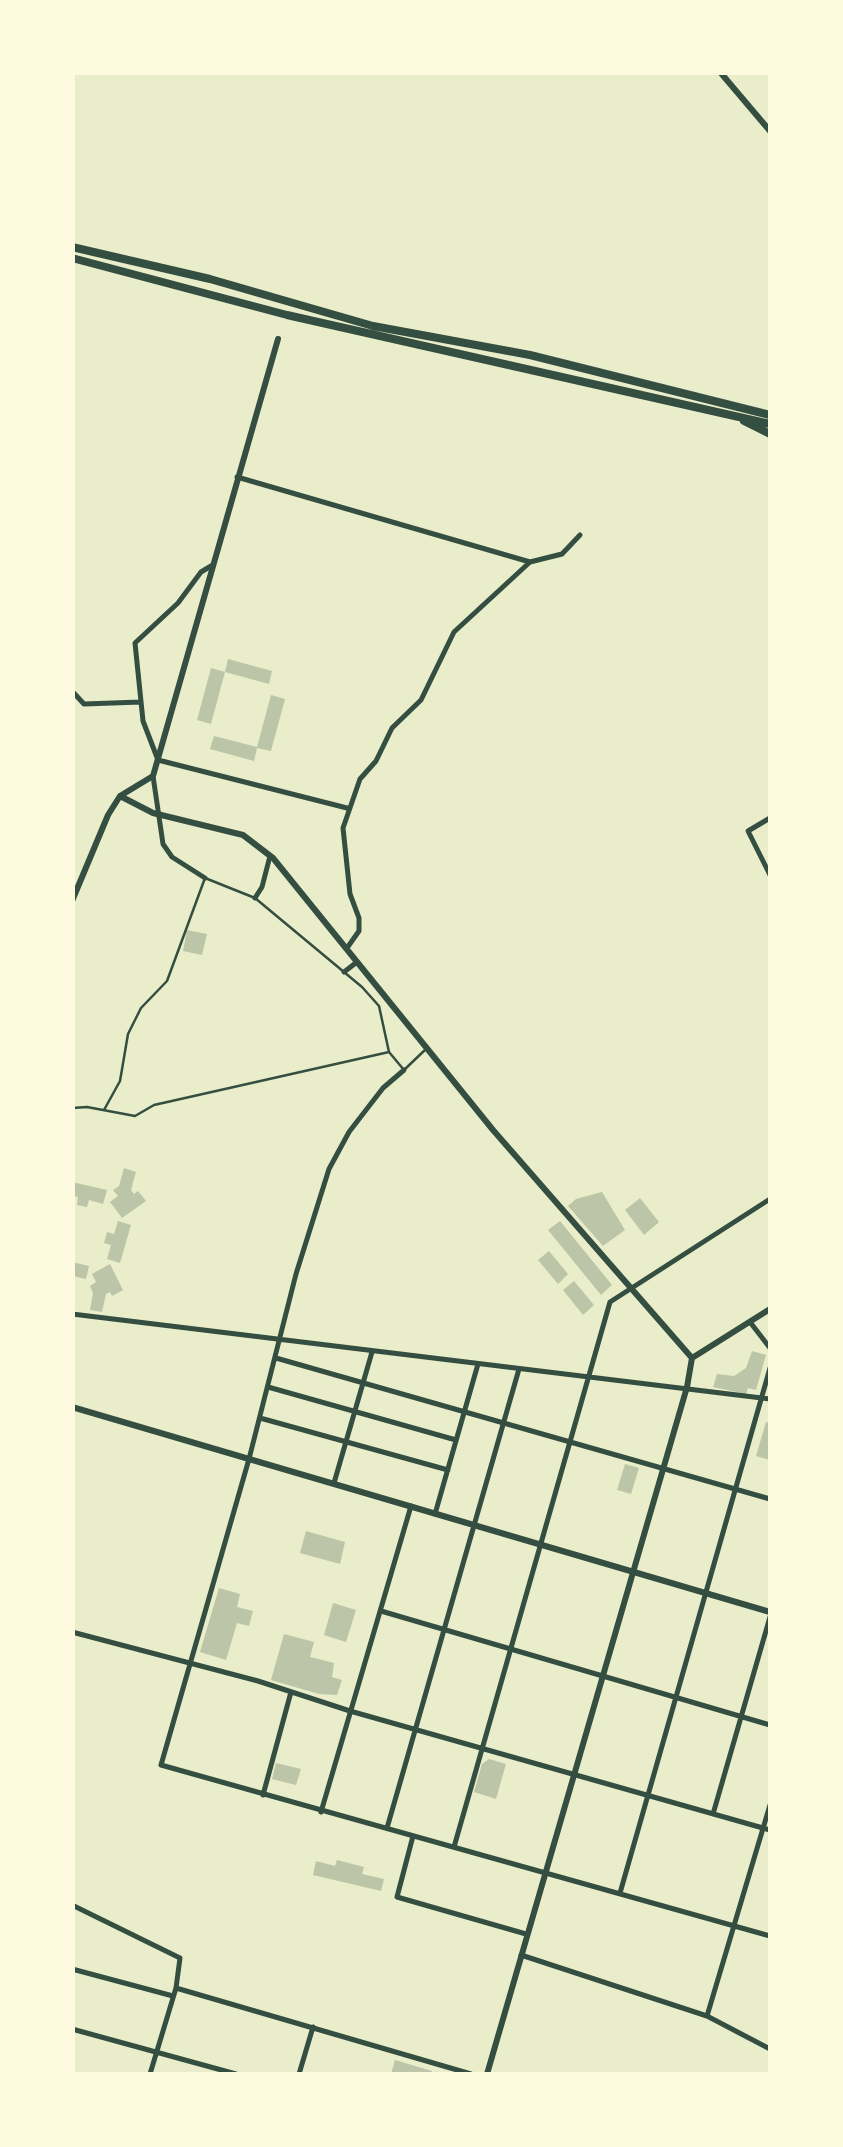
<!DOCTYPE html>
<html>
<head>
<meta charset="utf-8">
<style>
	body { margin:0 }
	#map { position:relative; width:843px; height:2147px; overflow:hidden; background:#e9edc9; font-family:Poppins,sans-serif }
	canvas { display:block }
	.frame { position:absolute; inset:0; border:75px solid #fefae0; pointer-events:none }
</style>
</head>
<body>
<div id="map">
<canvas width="843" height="2147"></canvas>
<div class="frame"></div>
</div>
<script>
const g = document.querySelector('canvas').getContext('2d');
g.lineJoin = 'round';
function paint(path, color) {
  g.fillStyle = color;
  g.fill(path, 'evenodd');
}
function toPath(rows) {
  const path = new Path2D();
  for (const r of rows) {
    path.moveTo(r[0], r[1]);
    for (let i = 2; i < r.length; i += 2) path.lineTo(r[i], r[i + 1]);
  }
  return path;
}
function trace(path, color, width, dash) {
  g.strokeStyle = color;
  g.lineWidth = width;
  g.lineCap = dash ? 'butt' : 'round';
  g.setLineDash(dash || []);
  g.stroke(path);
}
paint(toPath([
	[228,659,272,671,269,684,225,672,211,724,197,720,211,668,225,672],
	[271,695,285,699,271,751,257,748,254,761,210,749,214,736,257,747],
	[187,930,207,934,202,955,183,951],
	[124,1168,136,1172,131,1190,134,1194,138,1191,146,1201,122,1218,110,1202,118,1196,113,1190,119,1186],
	[72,1182,107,1190,103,1204,89,1200,87,1207,77,1205,78,1197,72,1196],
	[602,1192,625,1230,603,1246,568,1206,576,1199],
	[640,1198,659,1222,644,1235,625,1210],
	[118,1221,131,1225,120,1263,107,1259,111,1245,104,1243,107,1232,114,1234],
	[560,1221,612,1285,601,1295,548,1230],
	[549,1251,568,1274,558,1284,538,1260],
	[72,1262,89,1266,86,1279,72,1276],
	[110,1264,123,1290,112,1296,110,1292,106,1294,102,1312,90,1310,93,1293,90,1286,96,1282,92,1274],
	[574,1281,594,1305,583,1315,563,1290],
	[752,1351,766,1355,756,1390,748,1388,746,1394,713,1387,717,1374,734,1376,746,1368],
	[766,1422,770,1423,770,1460,756,1456],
	[625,1464,639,1468,631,1494,617,1490],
	[306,1531,345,1542,340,1564,300,1553],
	[219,1588,240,1594,237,1607,253,1611,249,1626,237,1623,226,1660,200,1652],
	[333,1603,356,1610,346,1642,324,1635],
	[284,1634,314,1642,310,1657,334,1663,332,1677,342,1680,337,1695,319,1694,271,1680],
	[489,1759,506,1764,496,1799,474,1792,482,1764],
	[276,1763,301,1769,296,1785,272,1779],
	[337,1860,364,1867,362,1874,384,1879,381,1891,313,1875,316,1861,335,1866],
	[395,2060,432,2071,431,2074,391,2074]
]), '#bcc5a7');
trace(toPath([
	[72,1108,87,1107,135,1116,154,1105,389,1052,404,1070,426,1049],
	[104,1110,120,1081,128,1034,141,1008,167,981,205,878,255,898,362,987,379,1006,389,1052]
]), '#344e41', 2.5);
trace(toPath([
	[237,477,530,562],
	[211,566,201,572,178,603,135,643,143,721,158,760,347,808],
	[72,691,84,704,141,702],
	[153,776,163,844,172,857,205,878],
	[770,818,748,831,770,875],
	[255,898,262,887,270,856],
	[347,948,359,931,359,918,350,894,343,828,360,779,376,761,392,728,421,700,454,632,530,562,562,554,580,535],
	[344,972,357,962],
	[404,1070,383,1088,349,1132,329,1169,296,1274,249,1459,161,1765,770,1936],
	[72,1314,770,1399],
	[750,1322,770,1348],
	[276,1358,770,1499],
	[268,1387,456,1440],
	[260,1418,448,1470],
	[334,1483,372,1352],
	[435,1514,478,1364],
	[381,1611,770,1725],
	[72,1632,258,1681,350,1711,770,1830],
	[263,1795,291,1692],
	[321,1812,411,1506],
	[713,1814,770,1617],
	[387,1828,519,1369],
	[413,1836,397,1897,526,1934],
	[454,1847,610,1302,770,1199],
	[620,1893,770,1368],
	[72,1905,180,1958,176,1988,150,2074],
	[521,1955,707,2016,770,2049],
	[72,1969,173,1996],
	[176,1988,471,2074],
	[707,2016,770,1805],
	[72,2029,236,2074],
	[299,2074,313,2027]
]), '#344e41', 5);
trace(toPath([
	[720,72,770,131],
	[120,796,153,813,243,835,273,858,493,1130,692,1358],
	[72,901,108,815,120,796,153,776,278,339],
	[487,2074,687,1387,692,1358,770,1309]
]), '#344e41', 6);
trace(toPath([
	[72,1407,770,1612]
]), '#344e41', 6);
trace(toPath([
	[72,247,210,279,373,326,530,355,770,415],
	[72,258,287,315,770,424],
	[744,421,770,434]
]), '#344e41', 8);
</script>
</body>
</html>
